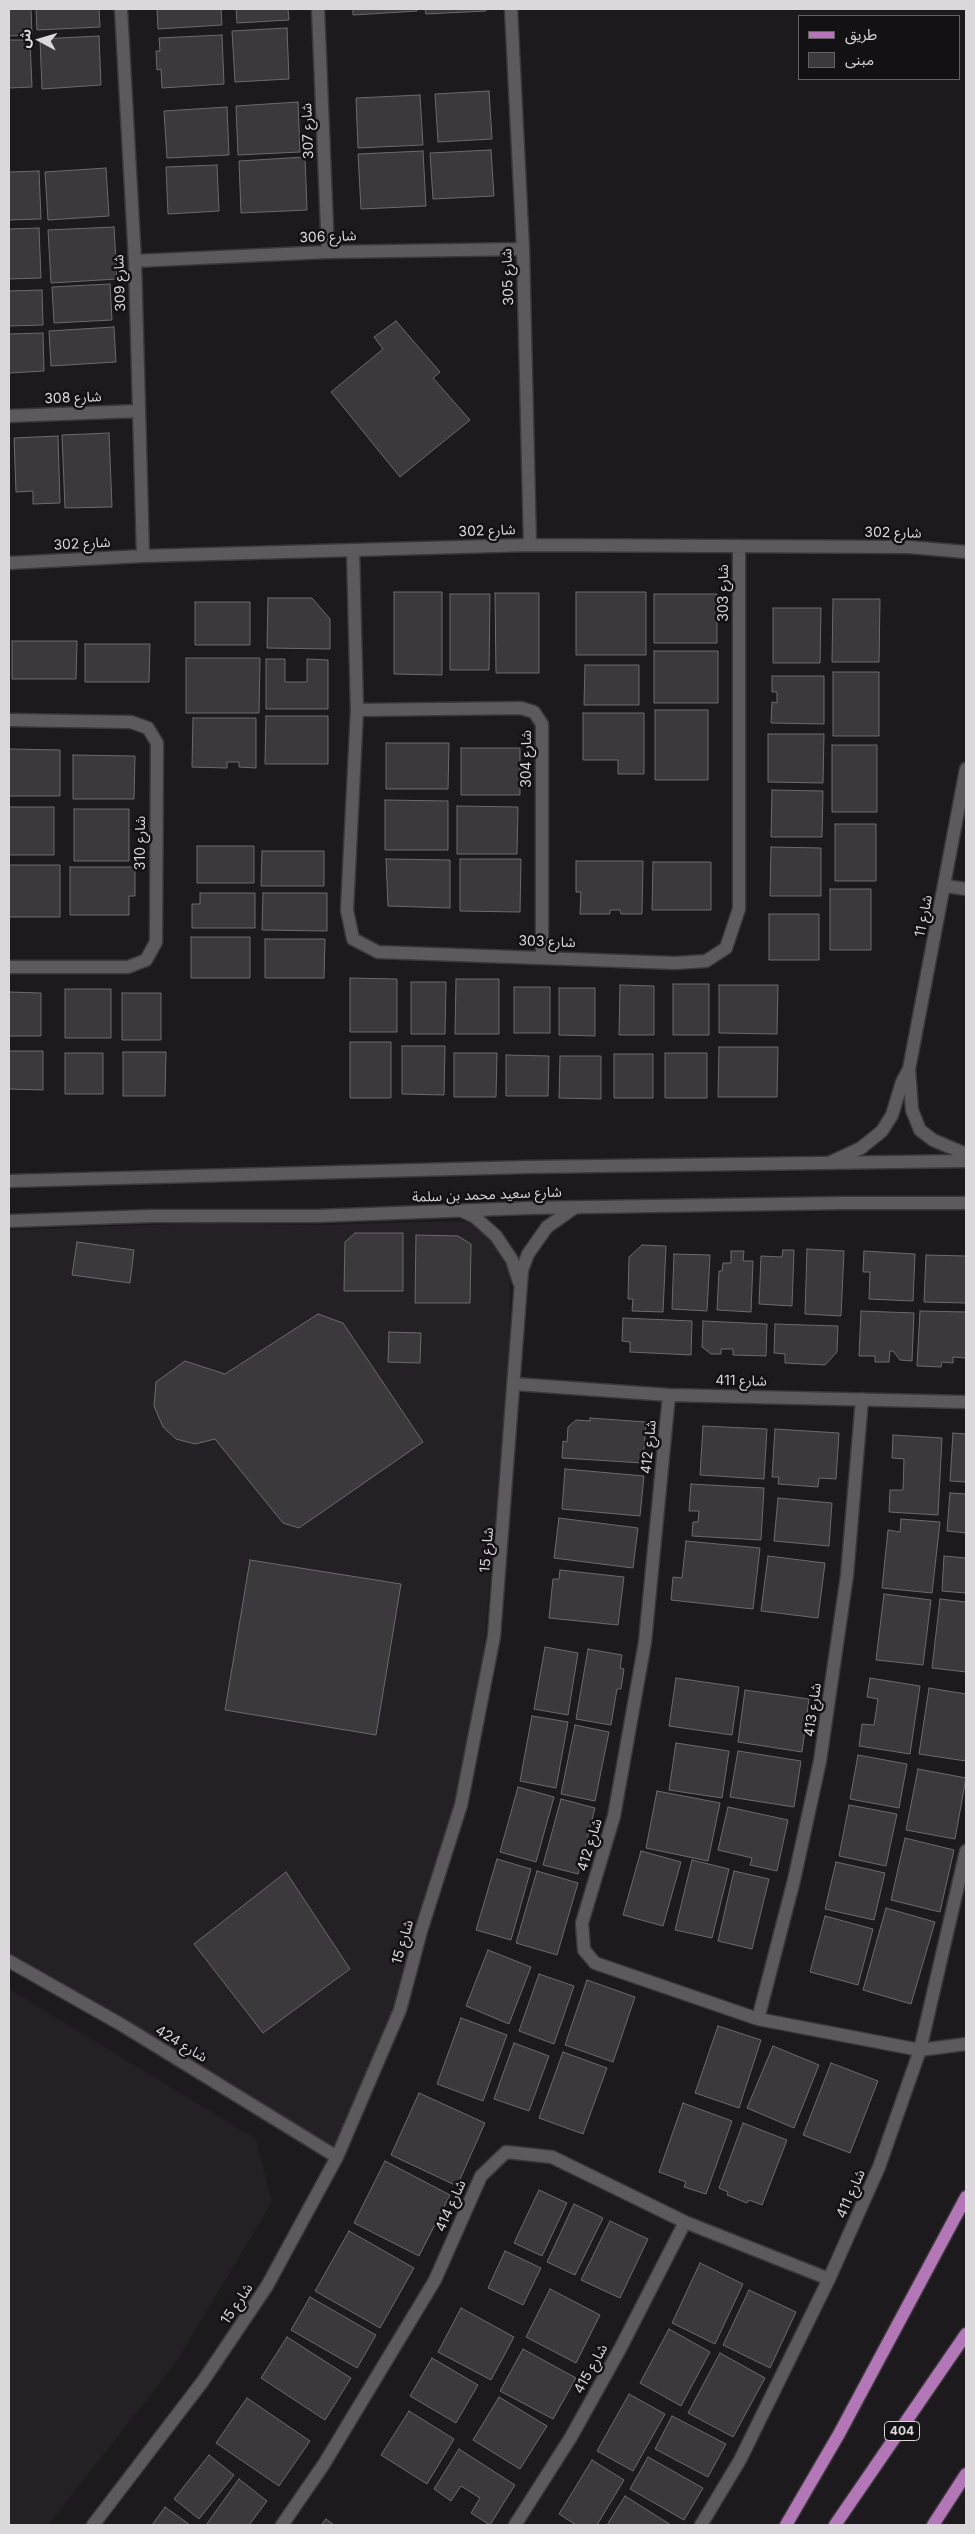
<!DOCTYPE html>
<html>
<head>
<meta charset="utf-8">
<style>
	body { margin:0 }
	#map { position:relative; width:975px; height:2534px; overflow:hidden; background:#1c1a1c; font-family:Inter,"Noto Sans Arabic",sans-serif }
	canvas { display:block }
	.frame { position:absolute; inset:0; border:10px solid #dad8da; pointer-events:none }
	.legend { position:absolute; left:798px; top:15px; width:162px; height:65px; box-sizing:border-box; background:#131113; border:1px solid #636163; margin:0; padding:6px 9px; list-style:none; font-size:15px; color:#dad8da }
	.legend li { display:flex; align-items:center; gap:10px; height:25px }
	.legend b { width:25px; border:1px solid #636163 }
	.north { position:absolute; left:15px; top:15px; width:50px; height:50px; -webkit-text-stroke:4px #131113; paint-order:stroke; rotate:276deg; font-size:14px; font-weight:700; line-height:20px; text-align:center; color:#dad8da }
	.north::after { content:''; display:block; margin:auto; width:18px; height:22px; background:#dad8da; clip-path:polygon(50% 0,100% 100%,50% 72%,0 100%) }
</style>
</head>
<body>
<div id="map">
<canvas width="975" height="2534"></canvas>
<div class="frame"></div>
<ul class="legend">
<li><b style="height:6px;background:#b377b7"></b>طريق</li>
<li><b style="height:14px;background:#3c393c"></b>مبنى</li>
</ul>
<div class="north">ش</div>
</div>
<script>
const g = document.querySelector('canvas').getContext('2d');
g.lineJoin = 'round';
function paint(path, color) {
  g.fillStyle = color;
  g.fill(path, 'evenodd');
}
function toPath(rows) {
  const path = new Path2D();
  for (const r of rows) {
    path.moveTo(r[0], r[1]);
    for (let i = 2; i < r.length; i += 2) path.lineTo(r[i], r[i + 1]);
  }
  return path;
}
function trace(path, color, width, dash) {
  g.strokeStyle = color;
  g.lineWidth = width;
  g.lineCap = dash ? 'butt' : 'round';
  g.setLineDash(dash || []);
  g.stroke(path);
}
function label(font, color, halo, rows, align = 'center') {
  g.font = font + ' Inter,"Noto Sans Arabic",sans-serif';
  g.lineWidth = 5;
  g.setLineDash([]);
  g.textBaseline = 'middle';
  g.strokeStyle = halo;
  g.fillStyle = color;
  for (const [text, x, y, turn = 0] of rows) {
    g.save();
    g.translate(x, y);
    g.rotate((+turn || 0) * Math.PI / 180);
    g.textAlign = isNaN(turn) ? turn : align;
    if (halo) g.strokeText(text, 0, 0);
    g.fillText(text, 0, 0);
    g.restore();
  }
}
paint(toPath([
	[453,1221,469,1223,487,1233,510,1267,509,1367,478,1717,400,2010,337,2157,9,1961,9,1230,202,1223,320,1225],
	[9,1989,256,2139,272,2202,175,2364,48,2525,9,2525]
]), '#251f26');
const building = toPath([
	[9,9,31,9,32,35,9,36,9,9],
	[36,9,99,9,100,27,37,30,36,9],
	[157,9,221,9,222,25,158,29,157,9],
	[236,9,288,9,289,20,237,23,236,9],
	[353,9,417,9,417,11,353,15,353,9],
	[425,9,486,9,486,11,426,14,425,9],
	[287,28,289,79,235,82,232,31,287,28],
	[222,35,224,84,162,88,161,69,157,70,156,51,160,51,159,38,222,35],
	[99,36,101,85,42,89,40,39,99,36],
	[9,40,30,40,32,87,9,88,9,40],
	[489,91,492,139,438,142,435,94,489,91],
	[420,95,423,145,358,148,356,98,420,95],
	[298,102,300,152,238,155,236,106,298,102],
	[227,107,229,155,167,158,164,111,227,107],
	[491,150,494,196,433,199,430,153,491,150],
	[423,151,426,206,361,209,358,154,423,151],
	[305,157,307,210,241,213,239,161,305,157],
	[217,165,219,211,168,214,166,167,217,165],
	[106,168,109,216,48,220,45,172,106,168],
	[39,171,41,219,9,220,9,172,39,171],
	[114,227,117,279,51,283,48,230,114,227],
	[39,228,41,278,9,279,9,229,39,228],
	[110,284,112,320,54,323,52,287,110,284],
	[42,290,43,325,9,326,9,291,42,290],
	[396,321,440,372,433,378,470,420,400,477,331,392,383,349,374,337,396,321],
	[114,327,116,362,51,366,49,331,114,327],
	[43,333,44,371,9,373,9,334,43,333],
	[109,433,112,507,65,508,62,435,109,433],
	[58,436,60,503,33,504,33,491,16,492,14,438,58,436],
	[394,592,442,592,442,675,394,674,394,592],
	[576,592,646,592,646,655,576,655,576,592],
	[495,593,539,593,539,673,496,673,495,593],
	[450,594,490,594,489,670,450,670,450,594],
	[654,594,717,594,717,643,654,643,654,594],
	[268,598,312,598,330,619,330,649,267,648,268,598],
	[833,599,880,599,879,662,832,662,833,599],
	[195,602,250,602,250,645,195,645,195,602],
	[773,608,821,608,820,663,773,663,773,608],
	[12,641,77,641,76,679,12,679,12,641],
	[85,644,150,644,149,682,85,682,85,644],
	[654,651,718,651,718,703,654,703,654,651],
	[186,658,260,658,259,713,186,713,186,658],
	[266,659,285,659,285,682,307,682,307,659,328,660,328,709,266,709,266,659],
	[585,665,639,665,639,705,584,705,585,665],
	[833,672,879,672,879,736,833,736,833,672],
	[772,676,824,676,824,724,771,723,772,702,777,703,777,692,772,692,772,676],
	[655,710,708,710,708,780,655,780,655,710],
	[583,713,644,713,644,774,618,774,618,760,583,760,583,713],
	[266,716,328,716,328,764,265,764,266,716],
	[193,718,256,718,256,768,239,767,239,762,227,762,227,768,192,767,193,718],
	[768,734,824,734,823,783,768,782,768,734],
	[386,743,449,743,448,789,386,789,386,743],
	[832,745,877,745,877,812,832,812,832,745],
	[461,748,520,748,520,795,461,795,461,748],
	[9,749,60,750,60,796,9,796,9,749],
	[73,755,135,756,134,799,73,799,73,755],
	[772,790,823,791,822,837,771,837,772,790],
	[385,800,448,801,448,850,385,850,385,800],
	[457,806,518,807,517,854,457,854,457,806],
	[9,807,54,807,54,855,9,855,9,807],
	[74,809,129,809,129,861,74,861,74,809],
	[835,824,876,824,876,881,835,881,835,824],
	[197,846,254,846,254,883,197,883,197,846],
	[771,847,821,848,821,896,770,896,771,847],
	[262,851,324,851,324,886,261,886,262,851],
	[386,859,450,860,450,908,388,906,386,859],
	[460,859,521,859,520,912,460,911,460,859],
	[576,861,643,861,642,914,621,914,620,910,610,910,610,914,580,914,581,892,576,892,576,861],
	[653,862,711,862,711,910,652,910,653,862],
	[9,865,60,865,60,917,9,917,9,865],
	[70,867,135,867,135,896,129,896,129,915,70,915,70,867],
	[830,889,871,889,871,950,830,950,830,889],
	[200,893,255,893,255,928,192,928,192,904,200,904,200,893],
	[263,893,327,893,327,931,262,930,263,893],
	[769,914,819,914,819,960,769,960,769,914],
	[191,937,250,937,250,978,191,978,191,937],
	[265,939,325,939,324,978,265,978,265,939],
	[350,978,397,979,397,1032,350,1032,350,978],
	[456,979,499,979,499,1034,455,1034,456,979],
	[411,982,446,982,445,1034,411,1034,411,982],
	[673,984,709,984,709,1035,673,1035,673,984],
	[620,985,654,986,654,1035,619,1035,620,985],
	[719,985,778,985,777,1034,719,1033,719,985],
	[514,987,550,987,550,1033,514,1033,514,987],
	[559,988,595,988,595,1036,559,1035,559,988],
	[65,989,111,989,111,1038,65,1038,65,989],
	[9,992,41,993,41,1036,9,1036,9,992],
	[122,993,161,993,161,1040,122,1040,122,993],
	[350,1042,391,1042,391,1098,350,1098,350,1042],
	[402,1046,445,1046,444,1095,402,1094,402,1046],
	[719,1047,778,1047,777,1097,718,1097,719,1047],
	[9,1051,43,1051,43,1090,9,1089,9,1051],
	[123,1052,166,1052,165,1096,123,1096,123,1052],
	[65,1053,103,1053,103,1094,65,1094,65,1053],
	[454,1053,497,1053,496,1097,454,1097,454,1053],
	[665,1053,707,1053,707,1098,665,1098,665,1053],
	[614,1054,653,1054,653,1098,614,1098,614,1054],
	[506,1055,549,1056,548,1096,506,1096,506,1055],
	[560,1056,601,1056,601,1099,559,1098,560,1056],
	[355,1233,403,1233,403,1291,344,1291,345,1242,355,1233],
	[416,1235,458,1236,471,1244,470,1303,415,1303,416,1235],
	[77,1242,134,1250,130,1283,72,1275,77,1242],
	[642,1245,666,1246,663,1312,632,1311,633,1299,628,1299,629,1257,642,1245],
	[807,1249,844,1251,841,1316,805,1314,807,1249],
	[783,1250,794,1250,792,1306,759,1304,761,1256,782,1257,783,1250],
	[731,1251,744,1251,743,1261,753,1261,751,1312,717,1310,719,1271,722,1271,723,1263,731,1263,731,1251],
	[864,1251,915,1254,913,1301,869,1299,870,1272,863,1272,864,1251],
	[674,1254,710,1255,707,1311,672,1309,674,1254],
	[926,1255,966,1256,966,1303,924,1302,926,1255],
	[861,1311,914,1313,912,1361,900,1360,893,1351,890,1351,889,1362,875,1362,875,1356,859,1356,861,1311],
	[920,1311,966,1312,966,1358,953,1357,953,1363,942,1362,941,1367,917,1366,920,1311],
	[318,1314,343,1323,423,1442,299,1528,283,1523,215,1439,195,1444,176,1439,163,1427,154,1406,156,1382,185,1361,225,1374,318,1314],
	[623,1318,692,1321,691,1355,630,1352,630,1342,622,1341,623,1318],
	[703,1321,767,1324,766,1356,733,1355,733,1349,721,1349,721,1354,711,1354,702,1347,703,1321],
	[775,1324,838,1326,837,1352,825,1365,785,1363,785,1354,774,1353,775,1324],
	[389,1332,421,1333,420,1363,388,1362,389,1332],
	[590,1418,646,1422,643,1463,562,1458,563,1441,567,1442,568,1427,576,1420,590,1421,590,1418],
	[703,1426,767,1429,764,1479,700,1475,703,1426],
	[775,1429,839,1433,836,1479,819,1478,818,1487,778,1484,779,1477,772,1477,775,1429],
	[953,1433,966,1434,966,1482,950,1481,953,1433],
	[893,1435,942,1438,938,1515,889,1512,890,1490,903,1490,904,1459,892,1458,893,1435],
	[565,1469,644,1476,640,1516,562,1509,565,1469],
	[691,1484,764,1488,761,1540,692,1536,693,1522,698,1522,699,1511,689,1511,691,1484],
	[950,1493,966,1494,966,1533,947,1531,950,1493],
	[778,1498,832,1503,829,1546,774,1541,778,1498],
	[559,1518,638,1528,633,1568,554,1558,559,1518],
	[901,1519,940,1522,932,1593,882,1588,888,1530,900,1532,901,1519],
	[686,1541,760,1548,753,1609,671,1600,673,1577,682,1578,686,1541],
	[768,1556,825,1563,818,1618,761,1611,768,1556],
	[944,1556,966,1558,966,1593,942,1591,944,1556],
	[250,1560,401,1584,376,1735,225,1710,250,1560],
	[560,1570,624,1577,618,1625,549,1618,553,1579,559,1579,560,1570],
	[884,1594,931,1600,923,1665,876,1660,884,1594],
	[940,1599,966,1602,966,1672,932,1668,940,1599],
	[545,1647,578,1653,568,1715,534,1709,545,1647],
	[588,1649,622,1655,620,1668,624,1669,621,1689,617,1689,611,1725,576,1719,588,1649],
	[676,1678,739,1687,732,1735,669,1726,676,1678],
	[870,1678,920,1686,910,1754,859,1746,862,1724,874,1725,878,1699,867,1697,870,1678],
	[929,1688,966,1694,966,1761,919,1754,929,1688],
	[745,1690,809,1699,802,1752,738,1742,745,1690],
	[532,1716,568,1722,556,1788,520,1781,532,1716],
	[575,1725,609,1732,595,1801,561,1794,575,1725],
	[676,1743,729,1751,722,1798,669,1790,676,1743],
	[738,1751,801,1761,794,1807,730,1797,738,1751],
	[858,1755,907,1764,899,1808,850,1799,858,1755],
	[918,1769,966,1778,955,1839,906,1830,918,1769],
	[518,1787,554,1797,536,1862,500,1852,518,1787],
	[657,1791,720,1803,708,1861,646,1848,657,1791],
	[561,1799,595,1808,578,1874,543,1865,561,1799],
	[849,1805,897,1814,886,1866,839,1856,849,1805],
	[728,1807,788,1820,777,1871,750,1865,752,1858,718,1850,728,1807],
	[905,1838,954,1850,940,1912,891,1900,905,1838],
	[641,1851,681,1862,663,1926,623,1915,641,1851],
	[497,1859,531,1869,511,1940,476,1930,497,1859],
	[692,1860,729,1869,712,1938,675,1930,692,1860],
	[836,1862,885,1873,874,1920,825,1909,836,1862],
	[537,1871,578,1883,557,1955,516,1943,537,1871],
	[734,1871,769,1879,752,1949,718,1941,734,1871],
	[286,1872,350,1969,263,2033,194,1944,286,1872],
	[886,1908,935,1922,911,2004,863,1990,886,1908],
	[825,1916,873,1929,858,1985,810,1972,825,1916],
	[488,1950,531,1967,509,2024,466,2006,488,1950],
	[539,1974,574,1986,554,2044,519,2031,539,1974],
	[587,1980,635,1997,613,2062,565,2045,587,1980],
	[461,2018,507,2035,483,2101,437,2084,461,2018],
	[718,2026,761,2040,739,2108,695,2093,718,2026],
	[514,2043,549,2056,529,2111,494,2099,514,2043],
	[773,2046,819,2065,794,2128,747,2108,773,2046],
	[563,2052,607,2068,583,2134,539,2118,563,2052],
	[831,2063,878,2081,850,2153,803,2135,831,2063],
	[419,2093,485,2123,457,2186,391,2155,419,2093],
	[683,2103,732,2121,706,2194,684,2187,686,2182,659,2172,683,2103],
	[743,2123,787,2140,762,2205,749,2200,747,2203,727,2195,728,2192,719,2188,743,2123],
	[385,2161,450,2195,419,2256,354,2223,385,2161],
	[539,2190,567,2203,542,2256,514,2243,539,2190],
	[574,2204,603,2218,575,2275,547,2262,574,2204],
	[610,2221,648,2239,620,2298,581,2280,610,2221],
	[349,2231,414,2268,380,2328,315,2291,349,2231],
	[505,2251,541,2268,523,2305,488,2288,505,2251],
	[700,2263,743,2284,715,2344,672,2323,700,2263],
	[550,2289,600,2315,576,2363,526,2337,550,2289],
	[749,2290,796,2312,770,2368,723,2345,749,2290],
	[310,2297,376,2335,357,2368,291,2330,310,2297],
	[461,2308,514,2337,491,2380,438,2352,461,2308],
	[669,2329,710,2352,681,2406,640,2383,669,2329],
	[287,2337,351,2378,325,2420,261,2378,287,2337],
	[523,2349,576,2378,553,2419,500,2391,523,2349],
	[720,2353,765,2378,733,2437,688,2413,720,2353],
	[432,2358,478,2385,456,2423,410,2396,432,2358],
	[629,2394,665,2414,633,2471,597,2451,629,2394],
	[499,2397,547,2426,520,2469,473,2440,499,2397],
	[247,2398,310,2441,279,2486,216,2443,247,2398],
	[409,2411,454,2439,427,2484,381,2455,409,2411],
	[672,2416,726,2444,708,2477,655,2449,672,2416],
	[459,2449,515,2485,490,2525,471,2513,480,2498,461,2486,451,2501,434,2489,459,2449],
	[209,2455,234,2475,199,2519,174,2499,209,2455],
	[648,2457,703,2488,684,2520,630,2489,648,2457],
	[592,2460,624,2480,597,2525,576,2525,559,2514,592,2460],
	[239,2479,267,2501,249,2525,206,2525,239,2479],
	[625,2496,671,2525,607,2525,625,2496],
	[165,2507,190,2525,152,2525,165,2507],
	[326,2519,334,2525,321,2525,326,2519]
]);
paint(building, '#3c393c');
trace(building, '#6d6a6d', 1);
const minor = toPath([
	[121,9,135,261,143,556],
	[318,9,328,252],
	[511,9,523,249,530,545],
	[135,261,328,252,523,249],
	[9,416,138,411],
	[353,550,357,710,347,910,353,939,378,952,675,963,706,961,726,948,739,909,739,546],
	[9,563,143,556,530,545,909,547,966,552],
	[357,710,521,708,534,712,542,724,542,957],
	[9,720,131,722,148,728,157,743,156,942,146,960,128,967,9,967],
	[946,886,966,889],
	[909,1069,912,1110,920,1130,933,1140,966,1154],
	[829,1163,861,1148,882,1131,892,1115,902,1082,909,1069,966,769],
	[462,1211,475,1217,496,1236,512,1260,519,1282],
	[515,1384,669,1395,966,1402],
	[669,1395,645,1642,614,1816,582,1923,584,1950,595,1963,758,2019,920,2050,966,2044],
	[9,1961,122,2025,337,2157],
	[758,2019,794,1880,820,1761,847,1575,862,1399],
	[93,2525,203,2381,267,2286,337,2157,400,2010,421,1931,461,1805,494,1636,522,1270,528,1254,547,1227,574,1208],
	[282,2525,324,2464,435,2280,481,2176,506,2152,552,2157,685,2222,829,2279],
	[515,2525,571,2437,620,2349,685,2222],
	[701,2525,740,2460,829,2279,879,2167,920,2050,966,1851]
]);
const tertiary = toPath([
	[9,1181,528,1167,966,1161],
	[9,1221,151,1216,317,1216,528,1208,844,1203,966,1203]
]);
const primary = toPath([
	[786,2525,839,2434,966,2197],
	[835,2525,966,2334],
	[933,2525,966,2474]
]);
trace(minor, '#3a383a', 15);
trace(tertiary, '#3a383a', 15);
trace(primary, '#3a383a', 15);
trace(minor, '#5d5a5d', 12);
trace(tertiary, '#5d5a5d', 12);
trace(primary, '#b377b7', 12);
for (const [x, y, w] of [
	[902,2431,35]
]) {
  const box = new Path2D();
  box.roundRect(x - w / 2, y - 9.5, w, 19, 4);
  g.fillStyle = '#131113';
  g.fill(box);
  trace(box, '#dad8da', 1);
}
label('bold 12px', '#dad8da', null, [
	["404",902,2431]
]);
label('14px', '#dad8da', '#131113', [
	["شارع 307",308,131,-92],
	["شارع 306",328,237,-2],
	["شارع 305",508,277,-92],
	["شارع 309",120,283,-92],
	["شارع 308",73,398,-2],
	["شارع 302",487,531,-2],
	["شارع 302",893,533,1],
	["شارع 302",82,544,-3],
	["شارع 303",724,593,-90],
	["شارع 304",527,759,-90],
	["شارع 310",141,843,-90],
	["شارع 11",924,916,-79],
	["شارع 303",547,942,2],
	["شارع سعيد محمد بن سلمة",487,1195,-2],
	["شارع 411",741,1381,1],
	["شارع 412",649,1447,-84],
	["شارع 15",487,1550,-85],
	["شارع 413",813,1710,-82],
	["شارع 412",590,1845,-73],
	["شارع 15",403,1942,-74],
	["شارع 424",181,2044,31],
	["شارع 411",851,2194,-66],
	["شارع 414",451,2206,-66],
	["شارع 15",237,2304,-56],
	["شارع 415",591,2369,-61]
]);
</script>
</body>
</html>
